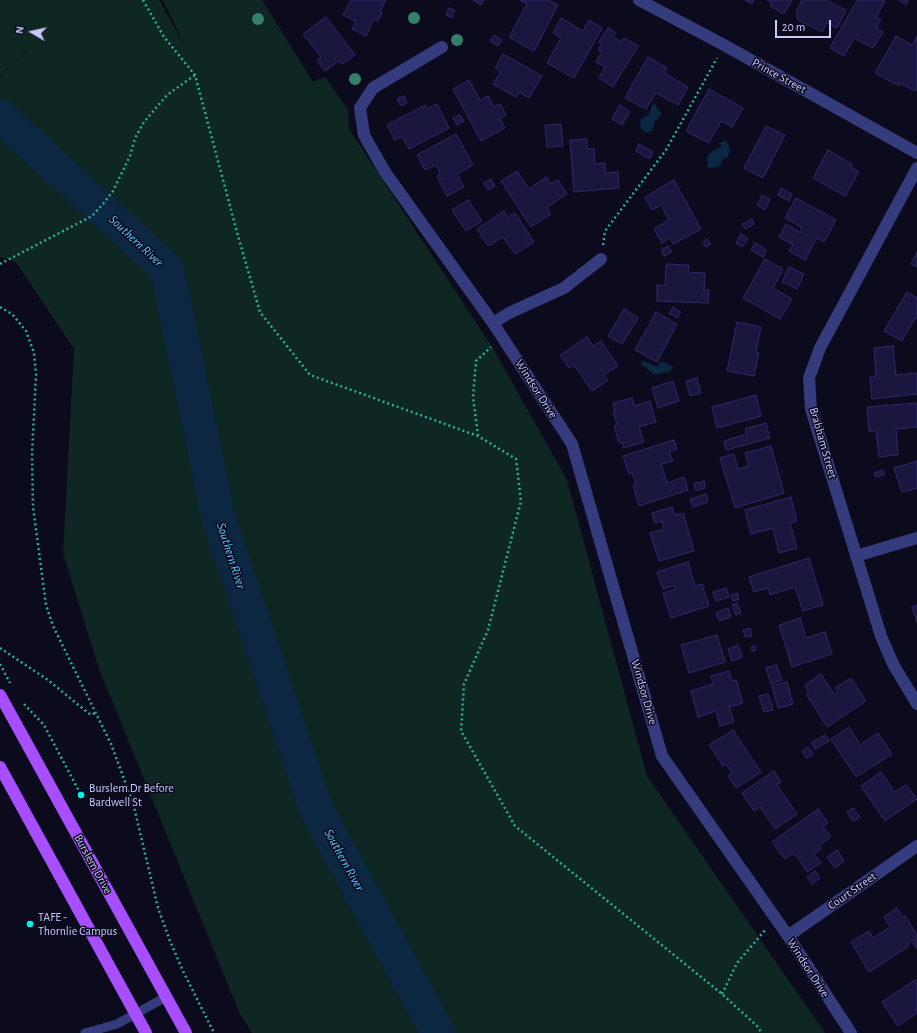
<!DOCTYPE html>
<html>
<head>
<meta charset="utf-8">
<style>
	body { margin:0 }
	#map { position:relative; width:917px; height:1033px; overflow:hidden; background:#0c0b1d; font-family:"Alegreya Sans",sans-serif }
	canvas { display:block }
	.north { position:absolute; left:12px; top:12px; width:40px; height:40px; -webkit-text-stroke:3px #0c0b1d; paint-order:stroke; rotate:279deg; font-size:11px; font-weight:700; line-height:16px; text-align:center; color:#c7c8ff }
	.north::after { content:''; display:block; margin:auto; width:14px; height:18px; background:#c7c8ff; clip-path:polygon(50% 0,100% 100%,50% 72%,0 100%) }
	.scale { position:absolute; left:775px; top:20px; width:56px; height:18px; box-sizing:border-box; border:2px solid #c7c8ff; border-top:0; padding-left:5px; font-size:12px; line-height:14px; white-space:nowrap; color:#c7c8ff; -webkit-text-stroke:3px #0c0b1d; paint-order:stroke }
</style>
</head>
<body>
<div id="map">
<canvas width="917" height="1033"></canvas>
<div class="north">N</div>
<div class="scale">20 m</div>
</div>
<script>
const g = document.querySelector('canvas').getContext('2d');
g.lineJoin = 'round';
function paint(path, color) {
  g.fillStyle = color;
  g.fill(path, 'evenodd');
}
function toPath(rows) {
  const path = new Path2D();
  for (const r of rows) {
    path.moveTo(r[0], r[1]);
    for (let i = 2; i < r.length; i += 2) path.lineTo(r[i], r[i + 1]);
  }
  return path;
}
function trace(path, color, width, dash) {
  g.strokeStyle = color;
  g.lineWidth = width;
  g.lineCap = dash ? 'butt' : 'round';
  g.setLineDash(dash || []);
  g.stroke(path);
}
function label(font, color, halo, rows, align = 'center') {
  g.font = font + ' "Alegreya Sans",sans-serif';
  g.lineWidth = 3;
  g.setLineDash([]);
  g.textBaseline = 'middle';
  g.strokeStyle = halo;
  g.fillStyle = color;
  for (const [text, x, y, turn = 0] of rows) {
    g.save();
    g.translate(x, y);
    g.rotate((+turn || 0) * Math.PI / 180);
    g.textAlign = isNaN(turn) ? turn : align;
    if (halo) g.strokeText(text, 0, 0);
    g.fillText(text, 0, 0);
    g.restore();
  }
}
paint(toPath([
	[0,0,159,0,185,46,163,0,262,0,313,82,325,77,348,110,349,129,494,350,567,480,647,776,825,1033,252,1033,239,1012,98,666,63,553,74,349,16,262,0,257,0,77,38,40,0,76]
]), '#0e2723');
paint(toPath([
	[656,104,657,109,661,112,661,115,655,121,652,131,649,132,645,132,641,128,640,124,641,119,649,115,652,105],
	[723,141,726,141,730,149,728,157,723,159,720,166,714,168,712,167,709,168,707,166,708,163,707,158,709,154,721,146,720,143],
	[643,361,657,367,661,361,673,367,670,371,655,375,642,365,641,362]
]), '#0b2742');
trace(toPath([
	[0,116,167,269,219,520,316,809,438,1033]
]), '#0b2742', 34);
const building = toPath([
	[351,0,386,0,380,12,382,13,378,21,374,19,366,36,352,29,356,21,343,15,351,0],
	[473,0,484,0,481,5,473,0],
	[520,0,549,0,558,5,534,51,509,37,527,4,520,0],
	[745,0,754,0,752,4,745,0],
	[767,0,792,0,784,14,770,6,772,3,767,0],
	[802,0,826,0,846,10,837,28,827,23,822,32,798,20,796,12,802,0],
	[857,0,885,0,876,18,881,20,876,28,883,32,873,48,854,38,844,56,830,48,857,0],
	[899,0,908,0,906,5,899,0],
	[449,8,455,10,452,18,446,15,449,8],
	[326,17,355,55,342,64,339,61,325,71,317,61,321,57,303,34,326,17],
	[561,18,583,31,589,20,602,28,574,78,547,63,561,38,553,33,561,18],
	[608,28,616,33,613,37,620,41,625,38,638,46,613,87,599,78,605,67,596,62,602,52,598,50,602,44,599,42,608,28],
	[494,35,502,40,498,46,490,41,494,35],
	[896,36,912,45,917,36,917,88,915,91,900,83,899,86,875,73,896,36],
	[503,54,542,76,529,98,519,92,516,97,493,84,501,71,495,68,503,54],
	[648,57,667,68,664,73,688,87,678,105,656,93,646,109,625,98,648,57],
	[469,80,480,100,488,96,494,107,500,104,506,115,500,119,505,128,481,141,453,89,469,80],
	[709,89,743,108,732,127,721,121,709,143,686,131,709,89],
	[404,96,407,103,401,106,397,99,404,96],
	[437,104,449,128,409,149,402,136,395,140,387,125,425,105,427,109,437,104],
	[620,105,630,112,622,125,612,119,620,105],
	[460,115,464,121,457,125,453,118,460,115],
	[561,124,563,146,547,147,545,125,561,124],
	[766,126,785,135,763,178,744,168,766,126],
	[456,134,473,165,457,174,464,187,447,196,437,177,440,173,436,165,425,170,417,155,456,134],
	[587,139,587,149,594,148,595,164,605,163,605,173,618,172,619,188,574,192,570,140,587,139],
	[639,144,653,152,649,159,636,151,639,144],
	[828,150,852,164,851,167,859,172,845,196,813,178,828,150],
	[517,171,529,189,546,177,551,184,558,180,567,194,547,207,551,214,531,227,501,181,517,171],
	[491,179,495,186,488,190,484,183,491,179],
	[674,180,701,229,673,244,670,238,662,243,654,229,669,220,661,205,652,210,645,197,674,180],
	[781,188,792,194,789,201,778,195,781,188],
	[762,195,770,199,765,210,757,205,762,195],
	[796,198,836,220,824,242,817,238,805,260,789,251,793,245,779,237,786,224,801,233,801,227,785,218,796,198],
	[468,200,482,221,466,231,452,210,468,200],
	[504,211,508,217,515,213,534,242,515,254,503,237,488,246,477,229,504,211],
	[752,219,754,224,745,229,742,224,752,219],
	[741,234,748,239,742,247,736,243,741,234],
	[707,239,711,244,706,247,703,242,707,239],
	[755,243,767,250,763,257,751,250,755,243],
	[668,246,672,252,664,256,661,250,668,246],
	[917,252,917,267,911,264,917,252],
	[765,259,783,269,773,288,792,299,780,319,743,298,765,259],
	[666,264,689,265,688,272,705,273,704,290,709,290,708,303,657,301,657,285,665,286,666,264],
	[789,267,804,274,797,289,782,282,789,267],
	[907,292,917,298,917,319,915,318,902,341,884,331,907,292],
	[673,307,681,312,677,318,669,313,673,307],
	[624,309,638,318,622,344,608,336,624,309],
	[656,312,677,324,657,362,635,350,656,312],
	[737,322,761,327,756,352,759,353,754,376,727,371,737,322],
	[587,337,593,346,601,341,618,366,604,375,608,380,592,391,574,365,569,368,560,355,587,337],
	[893,346,896,375,917,373,917,394,872,399,870,378,876,376,874,348,893,346],
	[697,378,701,393,690,396,686,381,697,378],
	[673,381,679,401,658,408,652,388,673,381],
	[756,395,761,416,717,428,712,407,756,395],
	[632,398,634,406,650,401,656,422,639,427,644,442,624,448,622,442,619,443,614,426,617,424,613,412,615,411,613,403,632,398],
	[917,403,917,427,896,429,898,455,879,457,876,431,869,431,867,407,917,403],
	[766,423,770,438,726,450,724,441,747,434,745,429,766,423],
	[674,440,677,449,669,452,673,461,661,464,667,483,684,477,688,490,639,506,633,485,636,484,632,473,629,474,623,456,674,440],
	[771,446,784,493,735,508,720,458,734,454,738,469,749,466,745,453,771,446],
	[917,461,917,489,917,488,902,492,894,468,917,461],
	[883,470,884,475,876,477,874,473,883,470],
	[704,481,705,488,696,491,694,484,704,481],
	[706,494,708,502,693,507,690,499,706,494],
	[791,497,797,521,790,523,797,548,779,553,773,528,751,534,745,510,791,497],
	[672,507,675,515,683,513,694,551,659,561,650,533,664,529,662,521,655,523,652,513,672,507],
	[809,558,823,605,803,611,795,587,770,595,768,588,754,592,749,577,809,558],
	[688,562,695,586,702,584,709,606,671,618,663,593,676,589,675,585,663,589,657,572,688,562],
	[726,588,729,597,716,601,713,592,726,588],
	[737,593,739,599,733,601,731,595,737,593],
	[737,603,741,613,736,615,732,605,737,603],
	[917,605,917,623,912,607,917,605],
	[728,608,731,617,719,621,716,613,728,608],
	[800,618,806,638,825,632,832,654,792,667,779,625,800,618],
	[750,628,752,636,745,637,743,630,750,628],
	[717,635,725,662,689,673,681,645,717,635],
	[738,645,742,657,732,661,728,649,738,645],
	[755,646,756,650,752,651,751,647,755,646],
	[776,665,782,680,771,684,766,668,776,665],
	[729,671,732,681,736,680,743,703,729,707,734,722,720,726,716,711,698,717,691,691,713,684,711,676,729,671],
	[821,674,834,694,838,691,835,688,851,678,866,701,827,727,806,694,809,692,805,685,821,674],
	[787,682,793,704,778,708,772,686,787,682],
	[768,694,773,710,764,712,759,696,768,694],
	[849,727,860,745,878,733,892,754,856,777,831,739,849,727],
	[733,730,761,772,736,788,728,776,732,773,726,764,723,766,709,745,733,730],
	[825,735,829,741,815,749,811,743,825,735],
	[808,747,813,754,807,758,802,751,808,747],
	[774,771,781,782,777,785,797,814,775,829,760,807,754,811,742,793,774,771],
	[881,772,895,792,906,785,917,799,885,821,861,786,881,772],
	[853,808,860,817,853,821,847,812,853,808],
	[818,809,828,823,823,826,831,837,819,846,821,849,814,854,821,863,807,872,794,853,785,859,772,842,818,809],
	[837,850,844,861,835,868,827,857,837,850],
	[815,871,820,878,812,884,807,877,815,871],
	[897,908,903,917,905,916,917,935,917,938,907,944,909,946,869,972,851,942,869,931,873,938,890,927,884,917,897,908],
	[917,940,917,948,916,948,913,943,917,940],
	[915,980,917,984,917,1013,898,1026,882,1002,915,980]
]);
paint(building, '#1a173e');
trace(building, '#2e296b', 1);
trace(toPath([
	[143,0,164,37,195,75,238,236,260,312,310,375,478,436,516,459,521,501,488,630,464,684,461,731,515,826,722,994,757,1026,762,1033],
	[603,245,605,231,666,150,717,58],
	[0,264,92,216,103,204,113,191,130,156,135,138,144,122,167,95,195,75],
	[0,307,12,314,26,331,34,353,36,375,32,454,33,507,46,605,53,626,111,744,133,803,158,908,170,941,183,971,214,1033],
	[478,436,473,397,476,361,491,347],
	[0,648,48,680,87,712,91,715,95,713],
	[0,664,10,683],
	[24,704,44,725,79,791],
	[722,994,737,963,766,929]
]), '#2baf97', 2.5, [2, 3]);
trace(toPath([
	[85,1033,117,1024,166,997]
]), '#353c7d', 9);
trace(toPath([
	[639,0,724,45,917,153],
	[442,47,373,88,360,108,364,135,385,172,493,323,572,444,662,756,788,936,851,1033],
	[917,168,820,348,809,378,811,409,881,636,893,664,917,704],
	[493,323,509,313,564,288,601,259],
	[856,556,917,538],
	[788,936,917,846]
]), '#353c7d', 12);
trace(toPath([
	[0,695,186,1033],
	[0,767,146,1033]
]), '#a74eff', 12);
g.fillStyle = '#33806b';
for (const [x, y] of [
	[414,18],
	[258,19],
	[457,40],
	[355,79]
]) {
  g.beginPath();
  g.arc(x, y, 6, 0, 2 * Math.PI);
  g.fill();
}
for (const [x, y, r, color] of [
	[81,795,4,"#00f2ec"],
	[30,924,4,"#00f2ec"]
]) {
  const dot = new Path2D();
  dot.arc(x, y, r, 0, 2 * Math.PI);
  g.fillStyle = color;
  g.fill(dot);
  trace(dot, '#0c0b1d', 1.5);
}
label('12px', '#c7c8ff', '#0c0b1d', [
	["Prince Street",779,76,29],
	["Windsor Drive",536,389,57],
	["Brabham Street",823,443,74],
	["Windsor Drive",644,692,74],
	["Burslem Drive",93,864,61],
	["Court Street",852,891,-35],
	["Windsor Drive",808,968,57]
]);
label('12px', '#c7c8ff', '#0c0b1d', [
	["Burslem Dr Before",89,788],
	["Bardwell St",89,802],
	["TAFE -",38,917],
	["Thornlie Campus",38,931]
], 'left');
label('italic 13px', '#55c6ff', '#0c0b1d', [
	["Southern River",136,241,43],
	["Southern River",231,556,72],
	["Southern River",344,860,61]
]);
</script>
</body>
</html>
